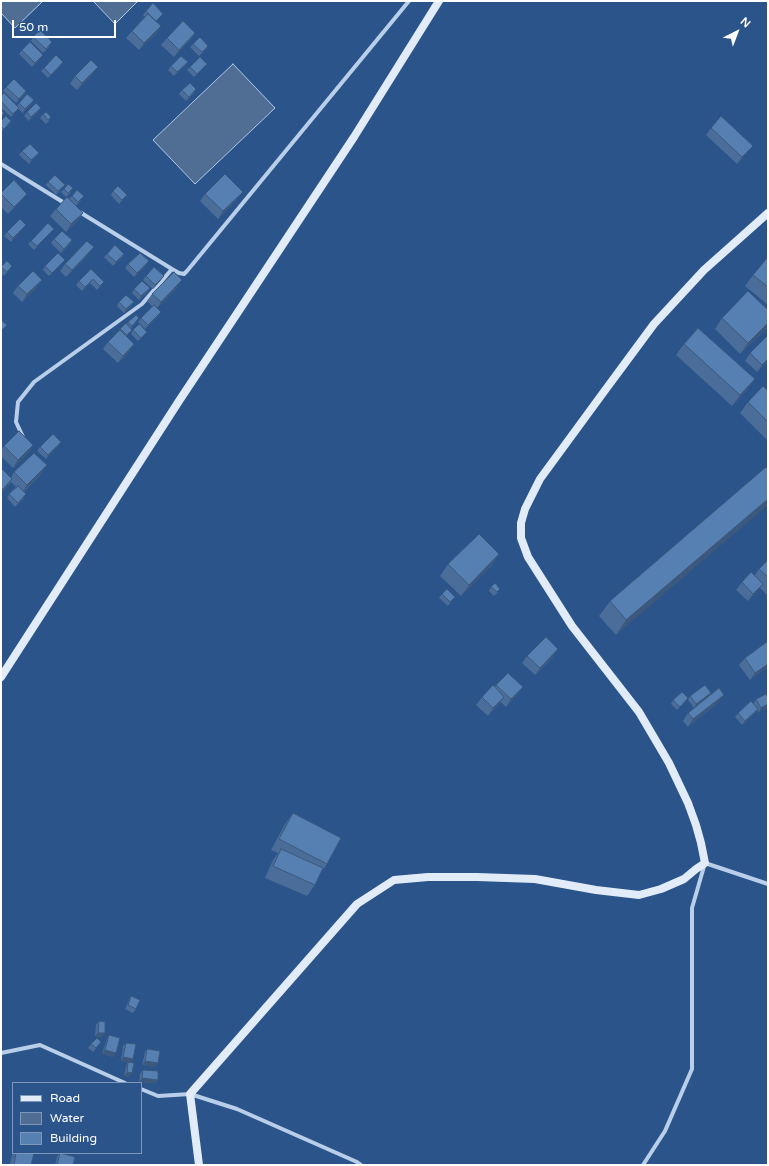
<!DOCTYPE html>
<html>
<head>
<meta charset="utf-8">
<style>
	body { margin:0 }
	#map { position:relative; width:769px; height:1166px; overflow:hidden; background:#2a548a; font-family:"Varela Round",sans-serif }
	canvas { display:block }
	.frame { position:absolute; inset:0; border:2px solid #fff; pointer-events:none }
	.legend { position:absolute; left:12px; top:1082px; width:130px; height:72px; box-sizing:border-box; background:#2a548a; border:1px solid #7f98b9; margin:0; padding:5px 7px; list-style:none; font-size:12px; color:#fff }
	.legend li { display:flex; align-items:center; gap:8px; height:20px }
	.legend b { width:20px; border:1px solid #7f98b9 }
	.north { position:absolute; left:717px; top:12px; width:40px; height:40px; -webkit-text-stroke:3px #2a548a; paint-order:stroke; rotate:42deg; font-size:11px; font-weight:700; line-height:16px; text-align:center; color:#fff }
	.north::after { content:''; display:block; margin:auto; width:14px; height:18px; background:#fff; clip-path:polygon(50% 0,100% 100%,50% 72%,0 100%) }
	.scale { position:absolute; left:12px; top:20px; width:104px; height:18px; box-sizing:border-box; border:2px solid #fff; border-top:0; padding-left:5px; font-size:12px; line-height:14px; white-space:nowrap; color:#fff; -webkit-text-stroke:3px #2a548a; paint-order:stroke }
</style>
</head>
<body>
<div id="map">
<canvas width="769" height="1166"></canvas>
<div class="frame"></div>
<ul class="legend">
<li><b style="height:5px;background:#e2ecf8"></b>Road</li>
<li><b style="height:11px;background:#506d93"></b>Water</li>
<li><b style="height:11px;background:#567fb2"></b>Building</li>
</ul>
<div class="north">N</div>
<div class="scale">50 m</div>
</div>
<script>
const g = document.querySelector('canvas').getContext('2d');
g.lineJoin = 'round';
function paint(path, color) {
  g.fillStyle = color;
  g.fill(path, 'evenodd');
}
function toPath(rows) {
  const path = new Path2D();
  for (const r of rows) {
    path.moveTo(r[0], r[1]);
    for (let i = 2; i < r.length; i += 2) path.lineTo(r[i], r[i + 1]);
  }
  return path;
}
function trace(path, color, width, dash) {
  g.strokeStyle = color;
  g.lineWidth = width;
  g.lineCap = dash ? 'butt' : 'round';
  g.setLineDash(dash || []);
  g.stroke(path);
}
const water = toPath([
	[1,1,43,1,15,28,1,13,1,1],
	[93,1,138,1,115,24,93,1],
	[233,64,275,108,195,184,153,140,233,64]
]);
paint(water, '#506d93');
trace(water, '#adc9e9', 1);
trace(toPath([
	[1,164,66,204],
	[78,211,172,269,179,273,184,274,187,271,409,1],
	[23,437,16,422,18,402,34,382,142,304,172,269],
	[1,1053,40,1045,125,1083],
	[141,1089,158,1096,190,1094,237,1109,357,1162,361,1165],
	[643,1165,665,1131,692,1069,692,908,705,863,768,884]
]), '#b8cee9', 4);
trace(toPath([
	[1,677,179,401,354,137,439,1],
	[199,1165,190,1094,357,904,394,880,428,877,477,877,535,879,596,890,639,895,661,889,684,879,696,869,705,863,701,843,696,825,688,803,669,763,639,712,572,626,528,557,521,538,521,523,525,509,540,479,603,393,654,324,704,270,768,213]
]), '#e2ecf8', 8);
paint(toPath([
	[146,11,163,14,156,22,161,26,156,34,139,50,126,38,132,31,145,17,143,15],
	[195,33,190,40,174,57,161,45,167,38],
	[33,37,50,46,43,53,31,41],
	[193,44,208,46,206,49,199,56,190,47],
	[22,50,40,59,32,67,19,54],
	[63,62,60,66,48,78,41,71,44,68],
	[207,64,194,77,187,70,190,67],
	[171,66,185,66,174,76,168,70],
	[93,74,77,90,70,84,75,76],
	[6,87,26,91,24,95,16,103,3,91],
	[196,89,194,93,186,101,179,94,182,90],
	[1,96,17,106,19,103,34,100,31,104,23,113,18,109,11,117,1,108],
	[27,112,38,112,29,121,24,116],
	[43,114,49,121,46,124,40,118],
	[1,121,11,121,8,125,1,132],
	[711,128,747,153,737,164,706,135],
	[22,151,39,153,36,156,29,164,19,155],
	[48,182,62,188,56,195,46,185],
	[64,189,71,192,66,197,61,192],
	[113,191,124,198,119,204,111,195],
	[1,193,21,201,8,214,1,207],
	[205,194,237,199,218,219,200,201],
	[72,196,81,200,76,206,83,213,78,220,66,232,50,216,56,209,69,199],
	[23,229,11,242,4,236,7,232],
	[54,229,51,232,34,250,28,244,31,241],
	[54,239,72,240,70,244,61,253,51,243],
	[107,254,124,254,122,258,113,266,104,257],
	[88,255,66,277,60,271,65,264],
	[768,257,768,305,745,286,753,275],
	[7,261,12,266,4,276,1,273,1,268],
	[149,261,146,265,134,277,125,268,128,264],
	[62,264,49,276,43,270,45,266],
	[91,269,104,282,97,290,90,283,82,291,76,285,79,281],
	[146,276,161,280,153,289,143,280],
	[18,286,37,287,22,302,13,293],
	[150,288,147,292,139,300,132,293,134,289],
	[177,288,157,308,161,312,158,316,145,329,138,322,141,318,152,306,147,301,152,294],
	[119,302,131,306,124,313,117,306],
	[139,318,131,328,132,330,126,337,134,344,129,352,118,363,103,349,108,342,120,329,127,324,128,322],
	[722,318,767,328,740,354,715,329],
	[133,330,147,332,138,341,131,334],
	[768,335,768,361,757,372,745,361,750,353],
	[684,344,747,390,732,406,676,355],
	[768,391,768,441,740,413,748,402],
	[61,442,58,446,46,459,37,451,40,447],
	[33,445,28,453,13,468,1,456,1,450,4,446],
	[766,467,616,635,599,616,610,601],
	[1,468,11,478,14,472,42,473,24,492,24,498,15,507,7,498,9,494,16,487,11,482,7,487,1,493],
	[499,554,492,565,461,596,440,576,448,564],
	[768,560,768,596,760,588,748,601,736,590,742,582,755,575,759,569],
	[491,587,498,592,494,596,489,591],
	[442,594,455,597,448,606,439,598],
	[768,641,768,667,750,680,739,665,745,658],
	[527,656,553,657,535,675,522,663],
	[496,685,523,687,517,695,506,707,501,702,488,716,476,705,482,697,494,687],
	[711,693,709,697,694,708,688,700,690,696],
	[768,698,768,707,759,712,757,710,756,712,742,725,735,717,738,713,754,703,756,699],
	[673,700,685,702,677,710,671,704],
	[719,702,688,727,683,721,688,713],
	[293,813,327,864,320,874,315,885,307,896,265,878,273,860,278,853,271,850,285,824],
	[131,996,136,1009,133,1013,125,1009,129,1000],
	[99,1021,102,1037,95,1036,96,1025],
	[109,1035,116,1053,113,1057,102,1054,107,1039],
	[101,1042,93,1052,88,1048,91,1044],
	[126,1043,131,1063,129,1077,124,1076,126,1066,128,1062,121,1061,123,1046],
	[147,1049,158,1063,155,1067,142,1065,145,1052],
	[143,1070,158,1080,155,1083,139,1082,140,1074],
	[13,1153,34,1153,31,1165,10,1165,12,1155],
	[59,1153,73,1165,55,1165,57,1157]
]), '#4a6d99');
paint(toPath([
	[161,26,156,34,139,50,144,43],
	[195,33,190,40,174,57,179,50],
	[43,55,40,59,32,67,35,63],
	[188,62,185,66,174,76,177,72],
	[98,67,93,74,77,90,82,83],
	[196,89,194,93,186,101,189,97],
	[26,91,24,95,16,103,19,99],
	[34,100,31,104,23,113,25,109],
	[41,108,38,112,29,121,31,117],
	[753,146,747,153,737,164,742,157],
	[39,153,36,156,29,164,31,160],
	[243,192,237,199,218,219,223,211],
	[27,194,21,201,8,214,14,207],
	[83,213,78,220,66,232,71,224],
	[26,225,23,229,11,242,13,238],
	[72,240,70,244,61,253,64,249],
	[94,247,88,255,66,277,72,270],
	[124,254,122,258,113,266,116,262],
	[65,260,62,264,49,276],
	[149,261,146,265,134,277,137,273],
	[164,276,161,280,153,289,155,285],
	[93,279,90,283,82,291,85,287],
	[42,280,37,287,22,302,27,294],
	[182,280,177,288,156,310,161,302],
	[150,288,147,292,139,300,141,296],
	[134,302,131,306,124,313,126,309],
	[161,312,158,316,145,329,148,325],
	[768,323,768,326,767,328,740,354,748,343],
	[134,344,129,352,118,363,123,356],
	[768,359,768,361,757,372,762,365],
	[755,379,747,390,732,406,740,395],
	[61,442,58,446,46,459,48,455],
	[33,445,28,453,13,468,18,460],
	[47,465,42,473,22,493,27,485],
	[12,479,7,487,1,493,1,491,3,489],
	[26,494,24,498,15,507,18,503],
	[768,499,768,505,616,635,626,620],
	[499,554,492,565,461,596,469,585],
	[763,584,758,591,748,601,753,594],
	[558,649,553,657,535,675,540,668],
	[768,664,768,667,750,680,755,673],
	[523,687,517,695,506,707,511,699],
	[711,693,709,697,694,708,696,704],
	[724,695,719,702,688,727,693,719],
	[504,697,499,704,488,716,493,708],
	[768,704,768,707,759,712,761,708],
	[758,709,756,712,742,725,745,721],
	[98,1033,105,1033,102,1037,95,1036],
	[105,1050,116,1053,113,1057,102,1054],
	[123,1057,133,1059,131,1063,121,1061],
	[145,1061,158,1063,155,1067,142,1065],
	[127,1072,132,1073,129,1077,124,1076],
	[142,1078,158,1080,155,1083,139,1082]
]), '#3c597d');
const building = toPath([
	[153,3,163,14,156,21,146,11,153,3],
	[148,14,161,26,144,43,132,31,148,14],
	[183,21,195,33,179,50,167,38,183,21],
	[40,30,52,42,46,49,33,37,40,30],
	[200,37,208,46,202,52,193,44,200,37],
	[30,42,43,55,35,63,22,50,30,42],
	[56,55,63,62,51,75,44,68,56,55],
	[181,56,188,62,177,72,171,66,181,56],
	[200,57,207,64,197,74,190,67,200,57],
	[91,60,98,67,82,83,75,76,91,60],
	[14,79,26,91,19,99,6,87,14,79],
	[190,83,196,89,189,97,182,90,190,83],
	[4,93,19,108,13,114,1,101,1,96,4,93],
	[27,94,34,100,25,109,19,103,27,94],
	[36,103,41,108,31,117,27,112,36,103],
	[1,110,4,113,1,117,1,110],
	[46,112,51,117,48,120,43,114,46,112],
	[6,116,11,121,4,129,1,126,1,121,6,116],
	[721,116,753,146,742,157,711,128,721,116],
	[30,144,39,153,31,160,22,151,30,144],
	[225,174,243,192,223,211,205,194,225,174],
	[55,175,65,185,58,191,48,182,55,175],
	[14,180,27,194,14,207,1,194,1,193,14,180],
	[68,184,73,188,68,193,64,189,68,184],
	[118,186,127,195,122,200,113,191,118,186],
	[77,190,84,196,78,202,72,196,77,190],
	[67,197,83,213,71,224,56,209,67,197],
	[20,219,26,225,13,238,7,232,20,219],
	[48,223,54,229,37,246,31,241,48,223],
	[62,231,72,240,64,249,54,239,62,231],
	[87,241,94,247,72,270,65,264,87,241],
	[115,245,124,254,116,262,107,254,115,245],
	[58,253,65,260,52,273,45,266,58,253],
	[140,253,149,261,137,273,128,264,140,253],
	[768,257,768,287,753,275,768,257],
	[7,261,12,266,7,272,1,267,7,261],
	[154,267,164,276,155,285,146,276,154,267],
	[91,269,104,282,100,286,93,279,85,287,79,281,91,269],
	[33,271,42,280,27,294,18,286,33,271],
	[174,272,182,280,161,302,152,294,174,272],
	[142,281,150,288,141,296,134,289,142,281],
	[748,291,768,310,768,323,748,343,722,318,748,291],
	[126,295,134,302,126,309,119,302,126,295],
	[154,305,161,312,148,325,141,318,154,305],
	[136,315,139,318,132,326,128,322,136,315],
	[1,320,7,325,1,331,1,320],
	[126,323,132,330,127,335,120,329,126,323],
	[139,324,147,332,141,338,133,330,139,324],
	[698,328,755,379,740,395,684,344,698,328],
	[120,330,134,344,123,356,108,342,120,330],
	[768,335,768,359,762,365,750,353,768,335],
	[763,386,768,391,768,422,748,402,763,386],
	[19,431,33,445,18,460,4,446,19,431],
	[53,434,61,442,48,455,40,447,53,434],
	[34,453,47,465,27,485,14,472,34,453],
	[766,467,768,469,768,499,626,620,610,601,766,467],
	[1,468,12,479,3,489,1,488,1,468],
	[18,486,26,494,18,503,9,494,18,486],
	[479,534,499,554,469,585,448,564,479,534],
	[768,560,768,577,759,569,768,560],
	[751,572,763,584,753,594,742,582,751,572],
	[495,583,500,589,497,592,491,587,495,583],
	[447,589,455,597,450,602,442,594,447,589],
	[546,637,558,649,540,668,527,656,546,637],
	[768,641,768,664,755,673,745,658,768,641],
	[508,673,523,687,511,699,496,685,508,673],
	[493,685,504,697,493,708,482,697,493,685],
	[705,685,711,693,696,704,690,696,705,685],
	[719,688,724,695,693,719,688,713,719,688],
	[682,692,688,698,680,707,673,700,682,692],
	[766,694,768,698,768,704,761,708,756,699,766,694],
	[751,701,758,709,745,721,738,713,751,701],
	[293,813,341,838,327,864,279,839,293,813],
	[281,849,323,868,315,885,273,866,281,849],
	[131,996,140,1000,136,1009,128,1005,131,996],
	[99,1021,105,1022,105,1033,98,1033,99,1021],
	[109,1035,120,1038,116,1053,105,1050,109,1035],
	[97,1038,101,1042,96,1048,91,1044,97,1038],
	[126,1043,136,1044,133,1059,123,1057,126,1043],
	[147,1049,160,1051,158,1063,145,1061,147,1049],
	[128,1062,134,1063,132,1073,127,1072,128,1062],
	[143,1070,158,1071,158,1080,142,1078,143,1070],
	[16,1153,34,1153,31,1165,14,1165,16,1153],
	[60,1153,75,1157,73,1165,57,1165,60,1153]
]);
paint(building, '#567fb2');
trace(building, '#3c597d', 1);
</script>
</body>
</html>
